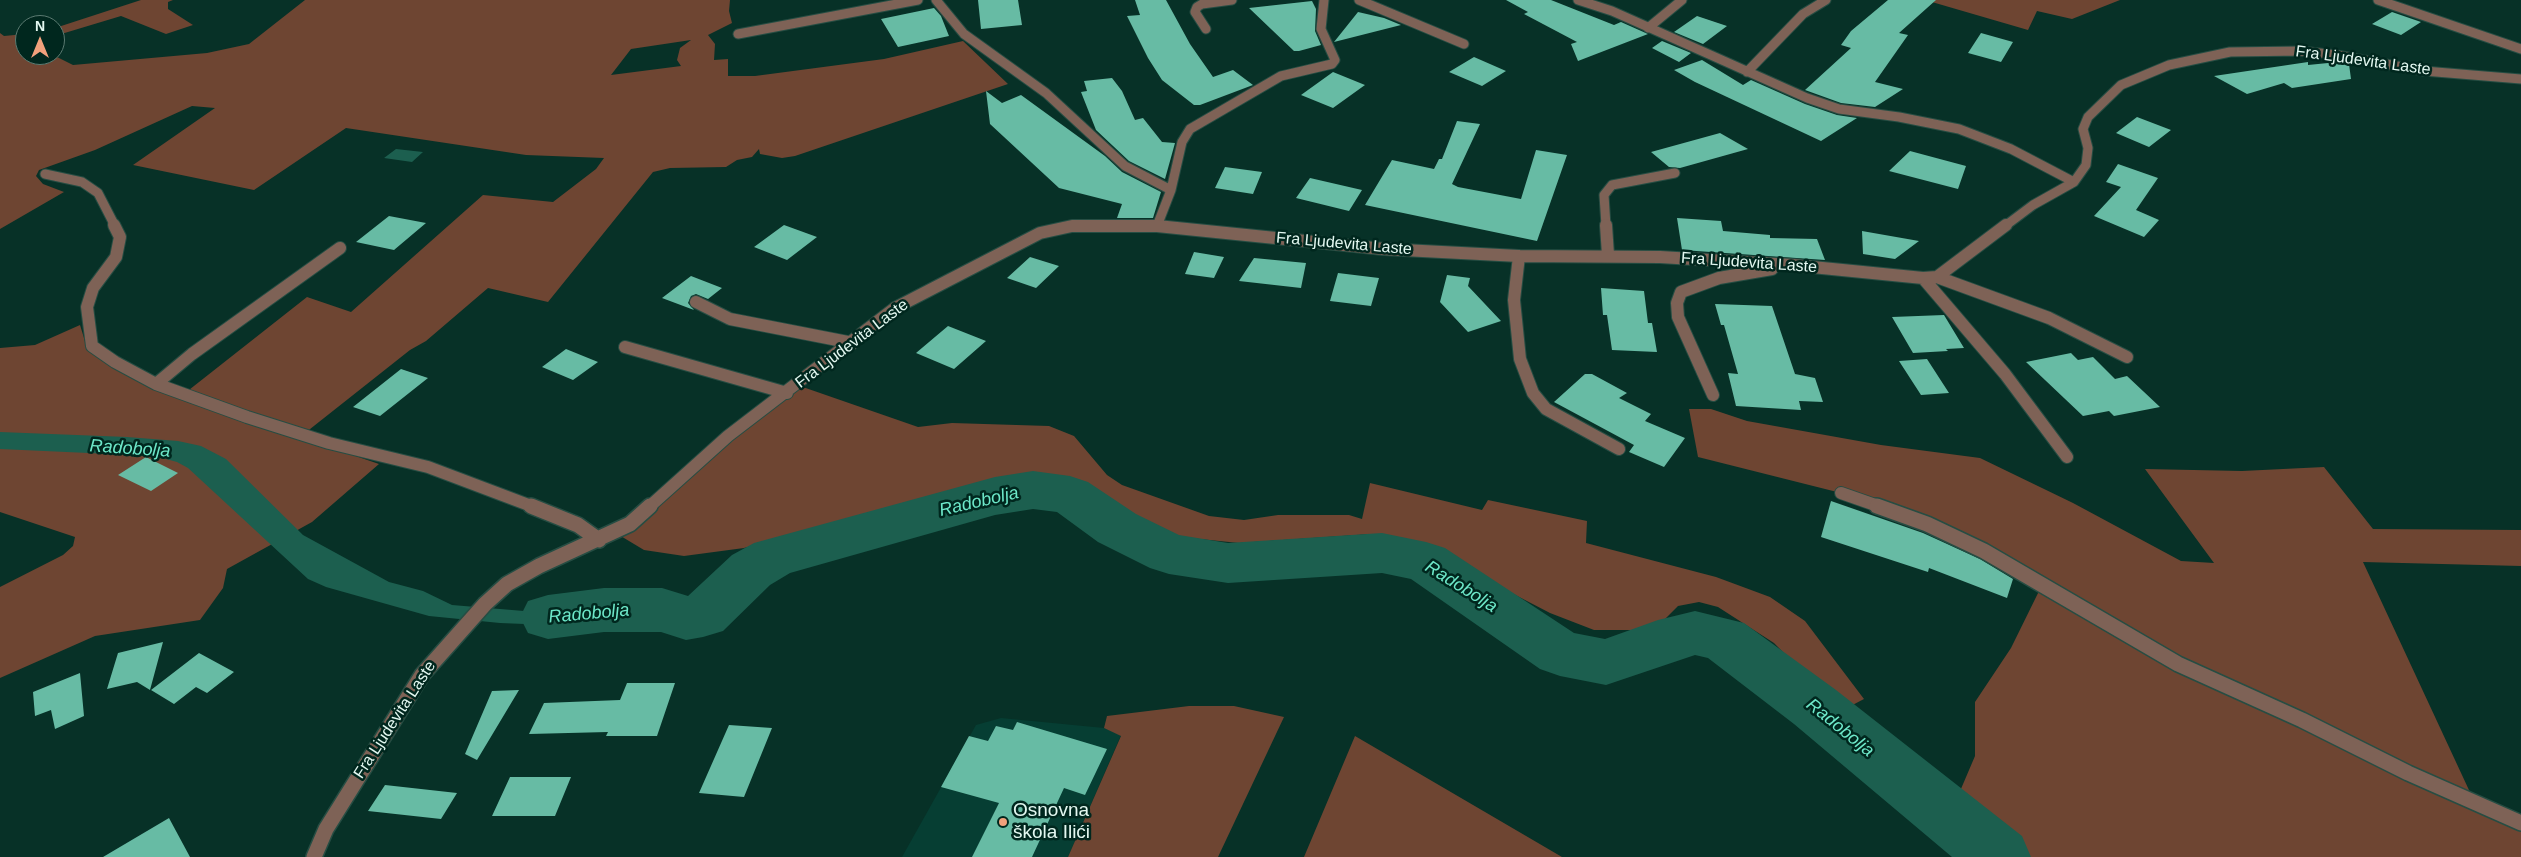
<!DOCTYPE html>
<html>
<head>
<meta charset="utf-8">
<style>
	body { margin:0 }
	#map { position:relative; width:2521px; height:857px; overflow:hidden; background:#073127; font-family:Arial,sans-serif }
	canvas { display:block }
	.north { position:absolute; left:15px; top:15px; width:50px; height:50px; box-sizing:border-box; background:#00271e; border:1px solid #5b7b72; border-radius:50%; rotate:0deg; font-size:14px; font-weight:700; line-height:20px; text-align:center; color:#e3f8f1 }
	.north::after { content:''; display:block; margin:auto; width:18px; height:22px; background:#f1a17c; clip-path:polygon(50% 0,100% 100%,50% 72%,0 100%) }
</style>
</head>
<body>
<div id="map">
<canvas width="2521" height="857"></canvas>
<div class="north">N</div>
</div>
<script>
const g = document.querySelector('canvas').getContext('2d');
g.lineJoin = 'round';
function paint(path, color) {
  g.fillStyle = color;
  g.fill(path, 'evenodd');
}
function toPath(rows) {
  const path = new Path2D();
  for (const r of rows) {
    path.moveTo(r[0], r[1]);
    for (let i = 2; i < r.length; i += 2) path.lineTo(r[i], r[i + 1]);
  }
  return path;
}
function trace(path, color, width, dash) {
  g.strokeStyle = color;
  g.lineWidth = width;
  g.lineCap = dash ? 'butt' : 'round';
  g.setLineDash(dash || []);
  g.stroke(path);
}
function label(font, color, halo, rows, align = 'center') {
  g.font = font + ' Arial,sans-serif';
  g.lineWidth = 5;
  g.setLineDash([]);
  g.textBaseline = 'middle';
  g.strokeStyle = halo;
  g.fillStyle = color;
  for (const [text, x, y, turn = 0] of rows) {
    g.save();
    g.translate(x, y);
    g.rotate((+turn || 0) * Math.PI / 180);
    g.textAlign = isNaN(turn) ? turn : align;
    if (halo) g.strokeText(text, 0, 0);
    g.fillText(text, 0, 0);
    g.restore();
  }
}
paint(toPath([
	[1001,718,1104,728,1121,735,1068,857,902,857,976,725]
]), '#063e33');
paint(toPath([
	[141,0,173,0,168,2,168,9,193,25,166,34,121,16,58,35,55,39,55,28],
	[305,0,730,0,729,11,732,23,708,35,715,44,714,60,728,59,728,76,755,76,884,59,963,41,1008,84,795,156,782,158,760,154,759,149,752,157,737,160,726,167,670,168,653,172,548,302,488,288,426,341,410,350,300,437,379,464,312,522,227,569,223,588,200,620,95,636,0,678,0,587,63,555,73,546,75,537,0,512,0,348,35,345,80,325,88,351,180,397,307,297,351,312,483,195,553,202,596,169,604,158,526,155,346,128,254,190,133,165,215,108,192,106,95,150,39,170,36,176,43,184,64,192,0,229,0,33,4,36,25,34,25,55,53,55,73,65,207,53,249,44],
	[691,40,680,48,677,60,681,66,611,75,631,49],
	[1925,0,2120,0,2072,19,2037,11,2028,30],
	[797,385,918,427,952,423,1049,426,1074,436,1107,475,1122,485,1209,516,1244,520,1278,515,1349,515,1362,519,1370,483,1482,510,1488,500,1587,521,1586,543,1716,577,1770,597,1805,621,1864,699,1841,711,1774,643,1718,607,1699,602,1678,606,1663,621,1636,630,1594,630,1550,613,1421,546,1371,534,1239,543,1180,537,1123,514,1090,490,1020,479,918,501,744,548,684,556,644,550,614,532],
	[1689,409,1711,409,1747,421,1881,445,1980,458,2073,503,2181,561,2214,563,2145,469,2242,471,2324,467,2373,529,2521,530,2521,566,2363,562,2475,803,2521,827,2521,857,1999,857,1949,817,1975,756,1975,702,2011,648,2042,585,1841,493,1698,457],
	[1189,706,1234,706,1284,717,1218,857,1068,857,1121,736,1104,728,1107,716],
	[1355,736,1562,857,1304,857]
]), '#6e4532');
paint(toPath([
	[396,149,423,152,412,162,384,158],
	[0,432,127,437,178,441,201,446,226,459,303,535,389,582,423,591,452,605,536,612,544,610,549,604,616,600,612,621,574,626,500,623,429,616,326,587,308,579,188,468,177,462,155,456,0,449]
]), '#1c5f4f');
paint(toPath([
	[1033,471,1070,476,1088,482,1136,514,1179,535,1228,543,1382,533,1426,542,1445,548,1574,633,1605,639,1658,620,1695,611,1744,623,1836,690,2022,836,2031,857,1952,857,1794,724,1708,658,1695,655,1606,685,1560,676,1540,669,1411,579,1382,573,1228,583,1169,574,1150,568,1098,542,1057,512,1033,509,995,515,790,573,770,585,723,631,703,637,686,640,661,632,604,632,548,639,528,633,520,617,528,601,548,595,604,588,662,588,688,596,732,555,754,543,995,477,1033,471]
]), '#1c5f4f');
paint(toPath([
	[978,0,1018,0,1022,25,981,29],
	[1135,0,1166,0,1190,44,1213,77,1233,70,1253,85,1200,105,1194,105,1162,80,1148,58,1127,16,1140,15],
	[1506,0,1551,0,1614,25,1621,22,1648,34,1578,61,1571,44,1577,42,1524,14,1528,12],
	[1888,0,1936,0,1899,33,1908,35,1875,82,1903,89,1875,107,1841,103,1805,90,1851,48,1841,45,1851,31],
	[1312,1,1316,9,1315,31,1321,45,1299,51,1294,51,1249,8],
	[934,8,941,16,949,36,898,47,881,19],
	[1358,12,1384,18,1401,25,1334,42],
	[2392,12,2421,22,2401,35,2372,24],
	[1697,16,1727,26,1703,44,1674,32],
	[1981,33,2013,42,2001,62,1968,53],
	[1662,41,1691,53,1679,62,1652,48],
	[1474,57,1506,71,1482,86,1449,72],
	[1702,60,1743,85,1751,80,1805,104,1837,115,1857,118,1821,141,1695,82,1674,70],
	[2308,62,2308,65,2338,62,2349,64,2351,79,2292,88,2284,83,2247,94,2214,76],
	[1333,72,1365,85,1333,108,1301,95],
	[1112,78,1122,91,1135,120,1143,118,1162,142,1175,143,1165,179,1129,161,1096,130,1081,92,1087,91,1084,81],
	[986,91,1002,103,1021,95,1105,156,1122,172,1161,192,1153,218,1117,218,1122,204,1059,188,990,124],
	[2137,117,2171,130,2149,147,2116,133],
	[1457,121,1480,124,1452,184,1458,187,1521,199,1536,150,1567,155,1537,241,1365,205,1392,160,1434,169,1439,159,1442,159],
	[1720,133,1748,149,1680,168,1669,167,1651,152],
	[1910,151,1966,166,1958,189,1889,171],
	[2118,164,2158,178,2136,210,2159,220,2144,237,2094,216,2121,187,2106,182],
	[1225,167,1262,172,1253,194,1215,188],
	[1310,178,1362,190,1349,211,1296,198],
	[389,216,426,223,394,250,356,242],
	[1677,218,1721,221,1723,231,1770,235,1770,238,1817,239,1825,260,1682,250],
	[784,225,817,237,787,260,754,247],
	[1862,231,1919,241,1895,259,1863,254],
	[1194,252,1224,257,1214,278,1185,274],
	[1030,257,1059,266,1036,288,1007,278],
	[1254,258,1306,263,1301,288,1239,281],
	[1338,273,1379,278,1371,306,1330,301],
	[1447,275,1470,278,1468,286,1501,321,1468,332,1440,302],
	[691,276,722,288,708,299,696,294,691,296,688,303,694,310,662,298],
	[1601,288,1644,291,1648,323,1652,323,1657,352,1612,350,1607,315,1603,315],
	[1715,304,1772,306,1795,374,1815,378,1823,402,1799,401,1801,410,1736,406,1728,373,1738,374,1724,325,1721,325],
	[1944,315,1964,348,1946,349,1948,351,1913,353,1892,317],
	[948,326,986,341,954,369,916,353],
	[566,349,598,362,573,380,542,367],
	[2071,353,2078,360,2093,357,2115,379,2127,376,2160,407,2114,416,2109,411,2083,416,2026,362],
	[1927,359,1949,393,1921,395,1899,361],
	[401,369,428,378,380,416,353,407],
	[1585,374,1592,374,1627,393,1619,398,1651,414,1645,421,1685,438,1664,467,1629,452,1634,445,1554,402],
	[146,457,178,473,151,491,118,475],
	[1831,501,1923,533,1980,559,2013,579,2007,598,1929,568,1928,572,1821,537],
	[163,642,150,690,137,682,107,689,118,653],
	[199,653,234,672,207,693,196,687,174,704,151,690],
	[80,673,84,716,55,729,51,710,35,716,33,692],
	[627,683,675,683,657,736,606,736,608,732,529,734,544,703,620,700],
	[519,690,477,760,465,754,492,691],
	[1017,722,1107,749,1085,795,1064,788,1032,857,972,857,999,803,941,787,969,736,988,741,996,726,1013,730],
	[729,725,772,728,744,797,699,793],
	[510,777,571,777,555,816,492,816],
	[385,785,457,793,441,819,368,811],
	[169,818,190,857,103,857]
]), '#67bba4');
const minorFar2 = toPath([
	[936,0,964,34,1046,93,1125,166,1171,190],
	[1359,0,1464,44],
	[1578,0,1612,11,1807,98,1839,109,1899,117,1959,129,2011,149,2074,182],
	[2378,0,2521,49],
	[1648,28,1682,0],
	[1206,29,1195,12,1197,7,1202,4,1232,0],
	[738,34,918,0],
	[1747,72,1803,14,1826,0],
	[45,174,82,182,98,193,115,226],
	[1071,226,1159,226],
	[1157,226,1171,190,1182,142,1190,129,1281,76,1332,64,1335,60,1321,29,1324,0],
	[1606,226,1604,195,1612,185,1675,173],
	[2005,226,2033,205,2074,182,2086,165,2088,148,2083,129,2088,117,2121,85,2169,65,2230,52,2301,51,2337,55,2424,71,2521,79]
]);
const minorFar1 = toPath([
	[114,225,120,237,116,257,93,288,87,307,92,346,115,362,156,384,247,417,329,443,428,467,534,507],
	[1606,225,1608,255],
	[1519,256,1514,300,1520,359,1533,393,1546,409,1619,449],
	[1937,277,2049,318,2127,357],
	[1923,278,2005,374,2067,457],
	[696,302,730,319,853,343],
	[625,347,787,393],
	[156,384,192,354,340,248],
	[1713,395,1678,317,1677,303,1681,292,1719,278,1772,269],
	[1841,493,1881,507],
	[649,507,728,436,895,308,1040,233,1072,226,1157,226,1384,249,1519,256,1660,257,1792,265,1923,278,1937,277,2006,225]
]);
const minor = toPath([
	[531,506,578,525,599,540],
	[1877,506,1927,524,1984,551,2178,664,2302,720,2408,773,2521,823],
	[314,857,326,829,422,675,485,604,507,584,539,566,630,524,650,506]
]);
trace(minorFar2, '#264d43', 11);
trace(minorFar1, '#264d43', 14);
trace(minor, '#264d43', 18);
trace(minorFar2, '#7e6256', 9);
trace(minorFar1, '#7e6256', 12);
trace(minor, '#7e6256', 15);
for (const [x, y, r, color] of [
	[1003,822,5,"#f1a17c"]
]) {
  const dot = new Path2D();
  dot.arc(x, y, r, 0, 2 * Math.PI);
  g.fillStyle = color;
  g.fill(dot);
  trace(dot, '#00271e', 2);
}
label('16px', '#e3f8f1', '#00271e', [
	["Fra Ljudevita Laste",2363,61,8],
	["Fra Ljudevita Laste",1344,244,5],
	["Fra Ljudevita Laste",1749,263,4],
	["Fra Ljudevita Laste",852,344,-37],
	["Fra Ljudevita Laste",395,720,-57]
]);
label('italic 18px', '#6de8c9', '#00271e', [
	["Radobolja",130,449,4],
	["Radobolja",979,502,-13],
	["Radobolja",1461,587,32],
	["Radobolja",589,614,-5],
	["Radobolja",1840,728,39]
]);
label('19px', '#e3f8f1', '#00271e', [
	["Osnovna",1013,811],
	["škola Ilići",1013,833]
], 'left');
</script>
</body>
</html>
